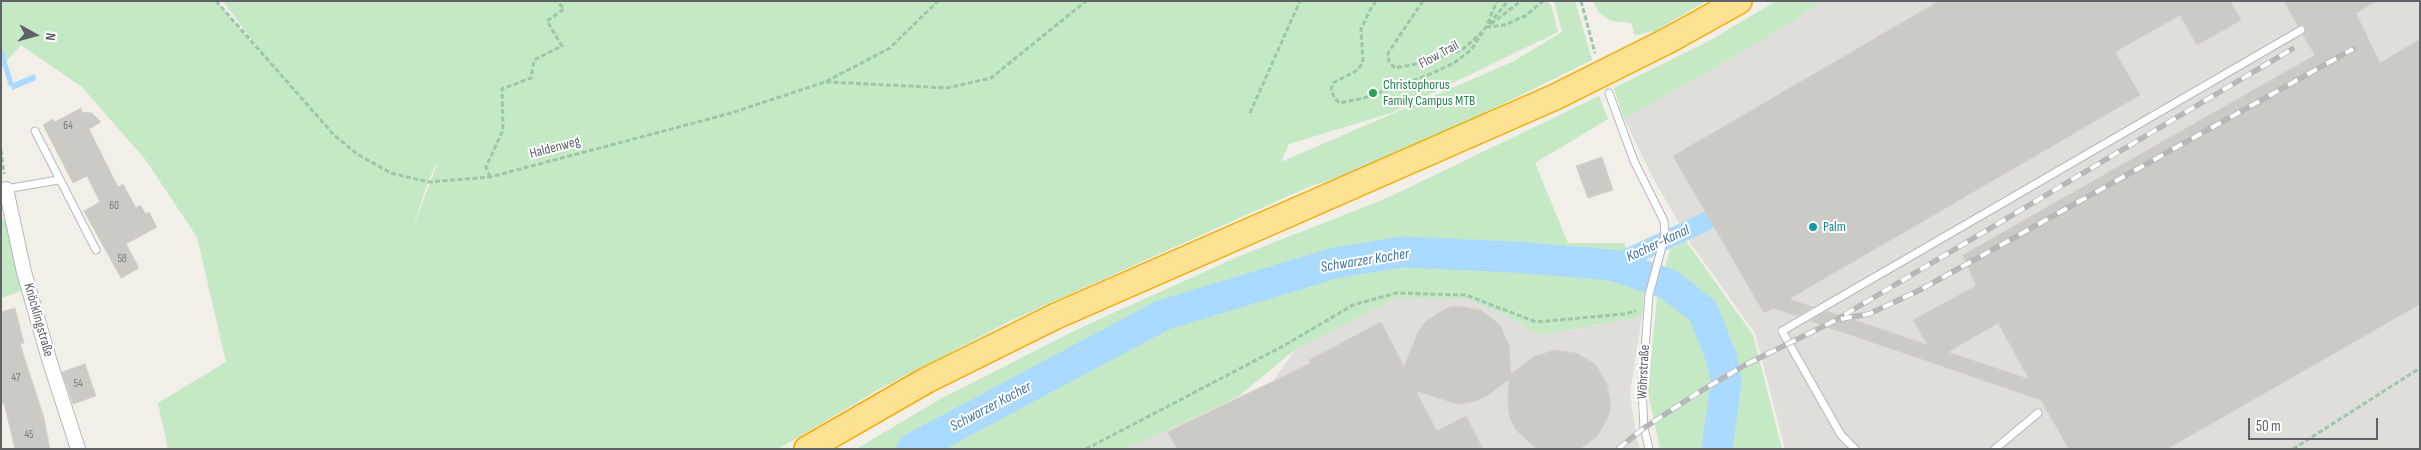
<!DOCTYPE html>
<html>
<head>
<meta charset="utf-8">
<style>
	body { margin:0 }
	#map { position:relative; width:2421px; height:450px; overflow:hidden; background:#f1efe8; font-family:"Sofia Sans Condensed",sans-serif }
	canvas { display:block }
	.frame { position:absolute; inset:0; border:2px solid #5f6368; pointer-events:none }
	.north { position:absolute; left:10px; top:10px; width:50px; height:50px; -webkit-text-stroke:4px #fff; paint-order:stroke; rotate:97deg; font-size:14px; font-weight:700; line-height:20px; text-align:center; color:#5f6368 }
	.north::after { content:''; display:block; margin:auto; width:18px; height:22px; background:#5f6368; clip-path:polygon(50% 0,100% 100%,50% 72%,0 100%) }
	.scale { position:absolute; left:2248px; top:418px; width:130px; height:22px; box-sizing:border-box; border:2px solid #5f6368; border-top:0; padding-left:6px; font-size:15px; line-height:18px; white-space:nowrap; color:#5f6368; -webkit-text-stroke:4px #fff; paint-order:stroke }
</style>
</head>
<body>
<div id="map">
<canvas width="2421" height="450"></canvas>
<div class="frame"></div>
<div class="north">N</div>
<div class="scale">50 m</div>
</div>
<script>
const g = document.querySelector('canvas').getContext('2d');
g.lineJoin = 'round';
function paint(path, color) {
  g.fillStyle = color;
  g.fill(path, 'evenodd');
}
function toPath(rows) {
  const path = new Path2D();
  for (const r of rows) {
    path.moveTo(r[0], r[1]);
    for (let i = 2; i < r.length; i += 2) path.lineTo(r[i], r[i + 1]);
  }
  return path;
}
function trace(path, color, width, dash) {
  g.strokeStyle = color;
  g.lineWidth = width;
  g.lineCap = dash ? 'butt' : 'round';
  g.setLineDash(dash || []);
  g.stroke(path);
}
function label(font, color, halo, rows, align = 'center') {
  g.font = font + ' "Sofia Sans Condensed",sans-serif';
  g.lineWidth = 4;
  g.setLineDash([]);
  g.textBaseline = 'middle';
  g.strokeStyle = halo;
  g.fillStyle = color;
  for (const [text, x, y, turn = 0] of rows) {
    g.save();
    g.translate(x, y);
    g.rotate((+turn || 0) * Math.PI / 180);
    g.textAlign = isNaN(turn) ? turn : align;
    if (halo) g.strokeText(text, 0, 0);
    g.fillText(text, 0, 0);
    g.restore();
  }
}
paint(toPath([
	[1824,1,2420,1,2420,449,1785,449,1755,333,1691,244,1653,178,1624,119,1763,40],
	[1396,298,1467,299,1501,313,1540,335,1642,317,1630,393,1636,435,1640,449,1124,449,1272,382,1296,349]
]), '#e0deda');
paint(toPath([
	[1,1,216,1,264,57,223,1,1547,1,1551,5,1558,32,1391,113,1289,144,1281,162,1512,62,1562,32,1554,1,1575,1,1592,60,1385,162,1306,188,1010,321,878,390,778,449,168,449,158,403,226,362,197,237,145,159,82,87,21,45,1,67],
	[436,164,437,164,410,236,428,182],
	[1593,1,1706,1,1656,31,1635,35,1631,23,1612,21,1599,13],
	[1776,1,1824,1,1763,40,1624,119,1614,88,1709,41],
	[1599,96,1608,119,1535,163,1568,243,1624,243,1645,284,1642,317,1540,335,1501,313,1467,299,1396,298,1296,349,1236,398,1125,449,856,449,942,398,1082,327,1242,255,1387,198],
	[1,217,9,225,22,291,1,298],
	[1686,241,1753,335,1782,449,1660,449,1648,392,1657,296,1670,249]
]), '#c5e8c5');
paint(toPath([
	[35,74,36,80,12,90,11,84]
]), '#aadaff');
trace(toPath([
	[1,52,11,84]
]), '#aadaff', 5);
trace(toPath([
	[1612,265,1705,222]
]), '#aadaff', 19);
trace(toPath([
	[912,449,1163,315,1335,263,1402,252,1515,257,1612,265,1668,284,1703,311,1722,359,1726,382,1717,449]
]), '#aadaff', 31);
const building = toPath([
	[1939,1,2230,1,2241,20,2197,45,2180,15,2115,52,2140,95,1789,299,1813,307,1797,316,1773,308,1764,313,1673,156,1939,1],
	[2284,1,2377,1,2356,13,2380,63,2420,39,2420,304,2167,449,2069,449,2041,400,1810,321,1827,311,1928,345,1913,320,1976,286,1963,255,2315,55,2303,35,2306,28,2303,25,2298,26,2284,1],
	[1998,323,2029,379,1948,352,1998,323],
	[81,108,82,112,92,113,101,122,89,129,118,187,123,184,136,208,140,205,146,214,149,212,157,227,126,244,139,268,121,278,84,211,100,202,87,176,73,183,43,125,53,119,55,122,81,108],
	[1602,157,1613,190,1588,198,1576,166,1602,157],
	[1458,306,1481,310,1500,325,1509,346,1511,374,1533,357,1554,350,1576,353,1595,364,1607,384,1611,406,1608,417,1597,437,1579,449,1539,449,1532,445,1515,429,1510,418,1508,406,1509,379,1487,396,1476,401,1458,404,1416,391,1437,431,1466,416,1483,449,1177,449,1168,432,1311,363,1309,360,1381,322,1404,367,1419,330,1426,321,1447,308,1458,306],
	[15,308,24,343,20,344,44,418,50,449,15,449,4,403,1,404,1,312,15,308],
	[85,364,96,396,73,404,62,372,85,364]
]);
paint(building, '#cccac5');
trace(building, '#d6d1c6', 1);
const lane = toPath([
	[1609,93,1634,161,1664,221,1665,235,1649,295,1642,390,1644,428,1649,449],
	[35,131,96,250],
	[6,189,58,180],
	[1855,449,1841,435,1782,331,2301,30],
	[1995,449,2038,413]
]);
const street = toPath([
	[6,189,24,272,49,359,78,449]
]);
const highway = toPath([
	[807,449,927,380,1056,316,1555,97,1669,40,1739,1]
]);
trace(lane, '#b5b8bc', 9);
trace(street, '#b5b8bc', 16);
trace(highway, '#f9ab00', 28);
trace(toPath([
	[216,1,334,135,357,154,391,173,428,182,490,177,728,114,825,82,890,48,938,1],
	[1376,1,1370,10,1361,29,1363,63,1356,71,1333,83,1331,90,1335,99,1340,103,1364,98,1426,76,1454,63,1471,50,1486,27,1497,1],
	[1423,1,1388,53,1389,62,1395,68,1426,62,1462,50,1482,32],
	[1581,1,1595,53],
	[1489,24,1508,1],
	[1491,24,1521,1],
	[1486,27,1504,25,1525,16,1543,1],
	[826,82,947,88,991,78,1086,1],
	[1250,113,1300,1],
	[1,150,4,174],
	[490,177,486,167,503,130,502,89,531,78,534,60,562,46,547,21,564,9,557,1],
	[1086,449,1285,345,1353,305,1396,293,1466,295,1536,322,1624,314,1636,311],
	[2293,449,2420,368]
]), '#9cc7a9', 3, [5, 2.5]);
trace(lane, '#fff', 7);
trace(street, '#fff', 14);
trace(highway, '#fde293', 25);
const rail = toPath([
	[1841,319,1869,314,1920,290,2353,49],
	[1618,449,1644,428,1696,394,1745,365,1834,321,2292,49]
]);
trace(rail, '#b6b7b8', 5.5);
trace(rail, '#fff', 4, [11]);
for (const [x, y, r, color] of [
	[1373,93,5,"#2e9e5b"],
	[1813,227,5,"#0f9aa8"]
]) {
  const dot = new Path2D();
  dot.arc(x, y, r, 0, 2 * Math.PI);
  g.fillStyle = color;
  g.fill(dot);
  trace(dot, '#fff', 2);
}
label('11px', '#7a7d7f', null, [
	["64",68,126],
	["60",114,206],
	["58",122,259],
	["47",16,378],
	["54",78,384],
	["45",29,435]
]);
label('14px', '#5f6368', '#fff', [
	["Flow Trail",1439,55,-28],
	["Haldenweg",555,148,-15],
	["Knöcklingstraße",38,320,74],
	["Wöhrstraße",1644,372,-87]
]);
label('14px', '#27864d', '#fff', [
	["Christophorus",1383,85],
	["Family Campus MTB",1383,101]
], 'left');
label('14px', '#0d838f', '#fff', [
	["Palm",1823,227]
], 'left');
label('italic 15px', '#4174aa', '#fff', [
	["Kocher-Kanal",1658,244,-25],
	["Schwarzer Kocher",1365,261,-9],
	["Schwarzer Kocher",991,407,-28]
]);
</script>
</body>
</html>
